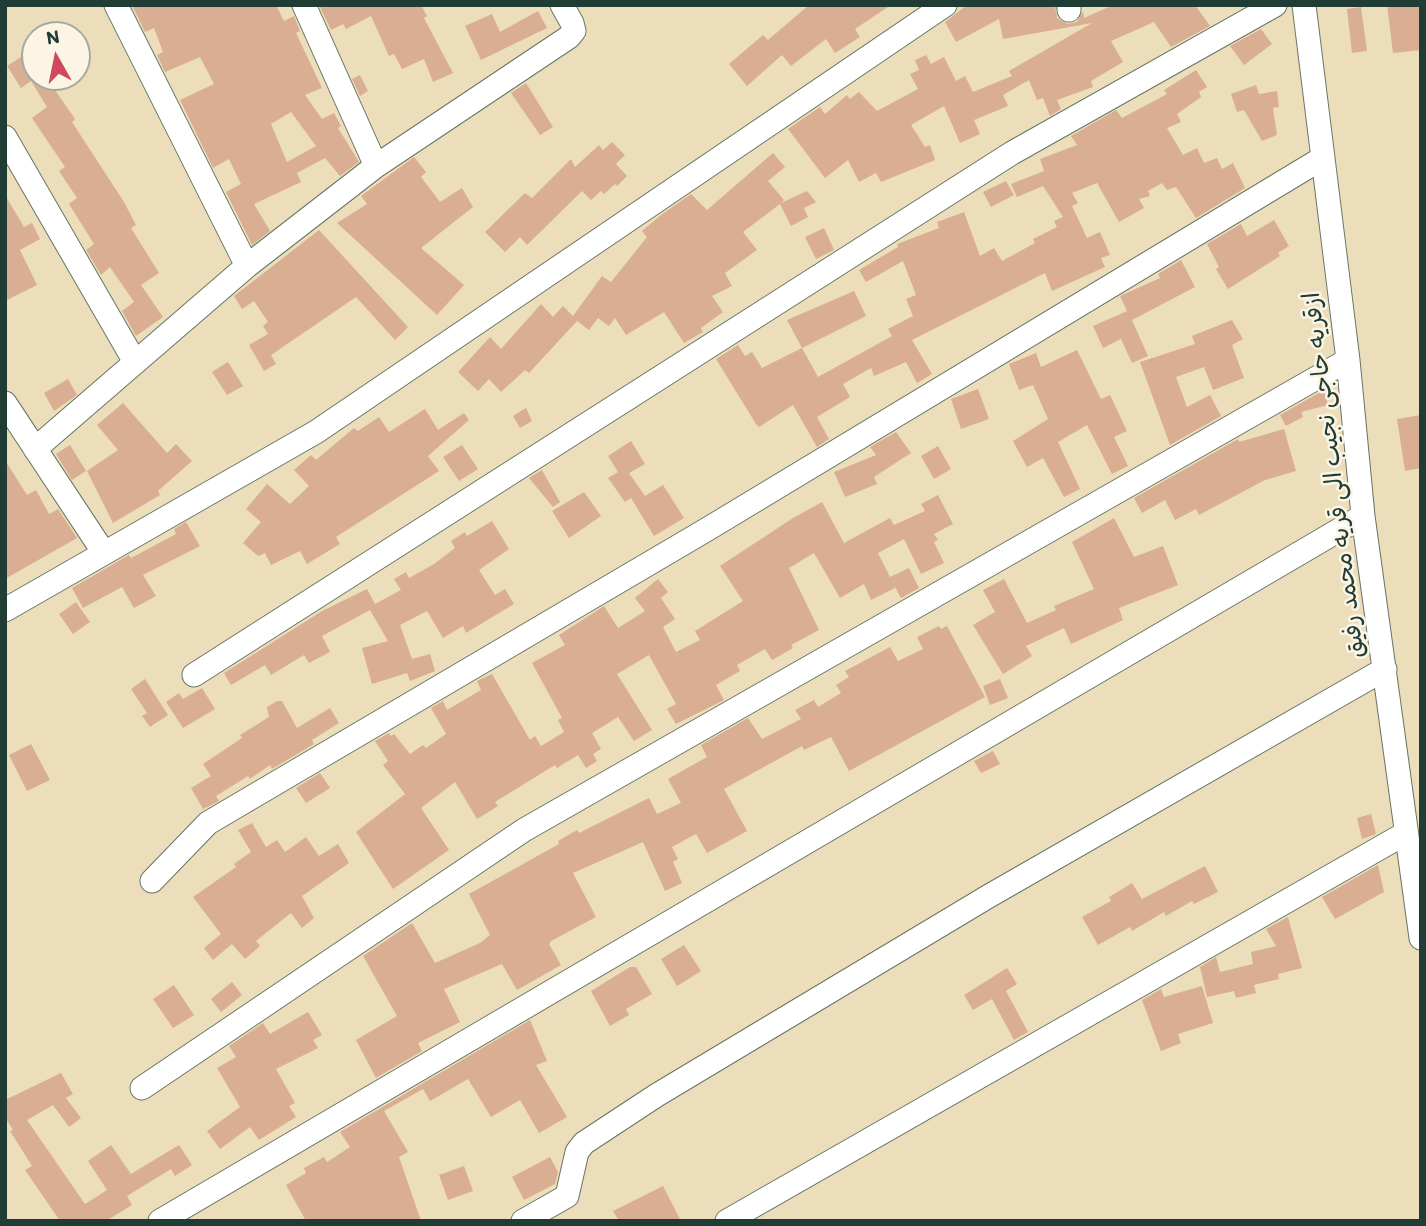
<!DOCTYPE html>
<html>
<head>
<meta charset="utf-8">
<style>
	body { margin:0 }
	#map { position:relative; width:1426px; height:1226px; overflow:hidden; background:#ecdebb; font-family:Itim,sans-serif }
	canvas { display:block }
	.frame { position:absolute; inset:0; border:7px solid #1f3d34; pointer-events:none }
	.north { position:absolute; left:21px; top:21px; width:70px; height:70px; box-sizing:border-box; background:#fcf5e5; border:2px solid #a4ab9e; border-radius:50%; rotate:351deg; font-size:19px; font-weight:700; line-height:28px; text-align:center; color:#1f3d34 }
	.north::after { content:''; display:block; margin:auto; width:24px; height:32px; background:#d1495b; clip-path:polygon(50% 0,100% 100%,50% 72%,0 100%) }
</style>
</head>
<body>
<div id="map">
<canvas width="1426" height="1226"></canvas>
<div class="frame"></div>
<div class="north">N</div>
</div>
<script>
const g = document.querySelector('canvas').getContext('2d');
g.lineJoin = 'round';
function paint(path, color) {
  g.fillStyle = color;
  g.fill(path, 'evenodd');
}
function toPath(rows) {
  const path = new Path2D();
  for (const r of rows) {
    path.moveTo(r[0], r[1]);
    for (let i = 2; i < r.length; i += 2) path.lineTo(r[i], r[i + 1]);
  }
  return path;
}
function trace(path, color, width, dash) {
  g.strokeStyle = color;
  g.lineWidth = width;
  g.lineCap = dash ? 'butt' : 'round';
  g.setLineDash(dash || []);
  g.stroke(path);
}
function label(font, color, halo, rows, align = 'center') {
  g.font = font + ' Itim,"Playpen Sans Arabic",sans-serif';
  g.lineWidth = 5;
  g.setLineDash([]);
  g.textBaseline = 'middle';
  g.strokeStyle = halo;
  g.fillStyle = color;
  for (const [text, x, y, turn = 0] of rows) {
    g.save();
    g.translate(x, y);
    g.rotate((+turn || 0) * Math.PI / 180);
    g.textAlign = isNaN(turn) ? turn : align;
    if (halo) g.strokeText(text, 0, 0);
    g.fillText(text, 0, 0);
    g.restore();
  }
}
paint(toPath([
	[132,5,276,5,284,21,294,16,300,31,296,33,322,88,305,95,322,119,334,113,341,126,338,128,359,162,340,176,325,158,297,173,301,182,254,204,270,231,252,245,226,192,241,184,229,159,213,168,180,100,214,84,200,57,165,72,157,55,163,52,154,28,145,32],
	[291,112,316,146,287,162,271,124],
	[319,5,421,5,427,16,424,18,453,73,433,82,424,59,402,69,394,54,389,56,371,16,346,29,343,24,331,30],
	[809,5,891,5,855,29,860,37,835,53,826,39,791,66,782,55,747,86,729,64,763,35,768,40],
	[967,5,1055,5,1057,18,1068,24,1077,22,1083,11,1084,18,1113,5,1195,5,1210,26,1171,47,1154,22,1111,41,1123,62,1091,81,1093,87,1057,100,1061,109,1050,116,1043,98,1037,100,1029,80,1003,95,1008,106,974,120,980,134,960,143,944,106,911,125,925,147,930,145,935,160,881,182,876,173,859,182,848,160,825,178,788,129,820,107,825,114,847,95,850,99,859,92,877,111,918,89,910,74,919,70,915,60,926,55,931,64,944,57,956,81,965,76,973,92,1012,76,1009,71,1092,23,1003,39,999,19,956,42,945,22],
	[1387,5,1419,5,1421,50,1393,53],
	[1361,7,1367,51,1352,53,1347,9],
	[538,11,547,28,481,60,465,26,492,14,500,32],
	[1261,29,1272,44,1244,65,1230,46],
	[35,48,35,77,46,77,75,119,72,122,124,202,136,225,131,228,159,273,141,285,163,317,136,336,122,311,134,302,110,267,101,275,86,250,94,244,69,204,77,198,59,171,65,167,32,118,47,107,31,81,21,88,7,66],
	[1196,70,1207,87,1199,92,1201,97,1177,114,1181,122,1167,128,1183,155,1197,148,1204,163,1217,158,1222,169,1233,163,1245,188,1196,218,1176,187,1167,190,1162,183,1148,191,1150,196,1139,199,1144,208,1119,222,1097,183,1072,193,1078,203,1072,206,1087,238,1100,232,1110,255,1101,258,1105,267,1052,291,1045,273,912,340,932,374,917,383,906,362,874,376,871,368,843,384,850,397,817,417,829,439,817,447,793,405,759,427,756,424,716,359,738,345,745,356,752,352,762,368,802,348,818,377,892,336,888,329,913,316,906,299,916,295,903,261,866,282,859,270,898,247,897,244,939,228,937,222,964,212,980,256,994,248,1002,261,1035,243,1033,239,1057,227,1054,221,1063,217,1043,186,1017,197,1011,184,1044,171,1040,159,1077,145,1071,136,1116,110,1122,118,1167,94,1164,90],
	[360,75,368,91,360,96,352,79],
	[526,83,553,127,540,135,511,93],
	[1256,85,1259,94,1277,91,1279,107,1273,108,1277,135,1262,141,1244,110,1237,112,1231,94],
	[612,142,625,155,616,164,627,176,617,186,615,184,604,194,601,191,591,200,582,191,527,245,520,237,505,252,485,232,525,193,532,198,571,159,575,167,599,145,603,150],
	[773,153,785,167,768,181,784,200,781,203,807,191,816,202,804,208,808,217,791,226,780,204,743,232,757,250,725,273,732,286,712,296,723,312,701,328,703,332,684,343,664,312,626,335,615,318,609,326,598,318,589,330,577,321,529,373,525,370,501,392,489,379,478,391,458,372,490,337,501,349,541,304,553,317,563,306,573,316,602,276,611,282,647,237,642,231,661,215,691,194,707,210],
	[414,157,426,172,421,177,440,202,462,188,473,207,421,248,464,285,437,315,337,223,367,204,361,196],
	[1006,181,1014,195,991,207,983,192],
	[5,195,24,227,32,223,40,239,20,250,37,285,5,301],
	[1274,220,1289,246,1278,253,1280,256,1228,289,1216,269,1219,267,1207,244,1241,224,1247,236],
	[824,228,834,250,816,259,805,237],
	[319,230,408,327,395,340,356,297,271,355,276,364,264,371,249,345,268,334,263,326,268,322,254,301,242,309,234,296],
	[1181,260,1195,287,1132,320,1148,356,1132,363,1121,339,1103,348,1093,326,1127,311,1120,296,1160,278,1158,274],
	[854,291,866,316,802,348,787,320],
	[1232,320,1243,339,1232,345,1244,378,1213,390,1204,367,1176,377,1187,407,1210,395,1221,416,1170,445,1140,362,1195,344,1192,336],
	[1077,350,1101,399,1110,395,1127,431,1114,437,1128,466,1112,474,1087,425,1058,442,1080,489,1064,497,1043,458,1027,467,1013,441,1048,419,1033,385,1019,390,1009,364,1036,353,1041,367],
	[228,362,243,386,227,395,212,372],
	[68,379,77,395,54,411,44,393],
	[978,389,989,419,961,429,951,399],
	[1324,390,1328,405,1301,412,1303,417,1286,426,1280,415],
	[123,403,167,453,176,444,192,461,158,491,160,495,113,523,87,471,118,450,97,425],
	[526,408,532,421,520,428,513,416],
	[425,409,438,430,464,413,469,420,428,456,439,471,336,537,340,544,307,564,300,551,271,565,265,553,258,556,243,543,261,522,246,509,267,484,290,504,309,486,294,470,311,455,316,460,354,428,358,431,379,417,389,432],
	[1421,415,1421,468,1405,471,1397,419],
	[1284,429,1296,471,1265,480,1199,515,1196,509,1175,520,1165,500,1142,513,1134,498,1238,439,1239,442],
	[896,432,911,453,874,477,877,484,845,497,834,472,876,455,870,447],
	[631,441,645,464,629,473,645,496,663,485,684,518,654,536,631,498,625,502,608,478,618,472,608,456],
	[70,445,86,471,72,480,56,454],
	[462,445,478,469,459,481,443,457],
	[938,446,951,469,934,479,921,456],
	[5,460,27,495,36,490,49,514,58,509,77,538,5,579],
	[542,470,560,502,553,507,529,478],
	[584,492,601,516,569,538,552,511],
	[938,495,953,524,934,534,938,540,934,542,944,563,921,574,904,539,878,553,890,577,909,568,919,588,901,598,893,583,895,588,871,600,864,584,840,598,814,553,789,568,819,630,791,645,793,648,772,660,765,649,737,665,740,671,716,685,724,700,676,724,667,709,676,704,649,655,617,674,652,730,634,741,618,717,592,733,601,749,593,754,597,761,586,768,578,755,557,768,555,765,495,802,498,806,477,819,455,782,421,808,449,850,393,889,356,832,405,794,383,765,388,761,375,741,389,733,391,736,394,734,410,754,423,745,426,748,446,734,431,708,443,701,447,710,481,690,477,681,492,674,530,740,535,736,541,746,564,732,558,720,562,718,532,663,565,645,559,635,604,606,618,628,645,611,635,598,658,579,668,592,661,598,675,619,663,627,676,652,700,640,695,631,743,601,720,566,793,518,822,502,844,543,890,518,894,525,925,511,921,504],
	[1114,518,1134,557,1163,546,1178,585,1119,608,1123,620,1071,644,1064,628,1026,646,1032,656,1003,674,973,625,995,612,983,590,1004,579,1027,623,1056,610,1054,606,1094,589,1072,542],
	[492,521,509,549,479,570,495,595,505,589,514,604,466,633,463,626,443,638,427,611,400,625,412,659,430,654,435,671,410,681,407,673,372,684,362,648,388,641,370,610,322,636,330,652,309,663,304,655,271,675,265,665,231,685,224,673,322,611,367,589,375,604,401,590,394,579,406,572,409,578,434,564,455,548,451,541,465,532,467,536],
	[186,522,200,546,143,575,156,596,134,608,122,587,83,608,72,588,129,555,131,558,176,534,174,529],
	[76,602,90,622,73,634,59,614],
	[939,626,941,629,947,626,985,697,849,771,831,737,804,750,802,746,724,789,747,831,707,853,696,834,672,847,678,859,673,862,682,883,665,891,643,842,573,873,596,917,551,941,549,944,561,965,517,990,502,964,444,989,460,1022,418,1043,422,1051,376,1078,356,1040,397,1016,363,956,412,923,435,963,480,943,490,935,469,894,559,844,558,841,577,830,579,833,649,798,657,814,681,803,668,779,707,757,701,745,748,718,762,739,801,719,795,710,814,700,818,707,841,693,836,685,849,677,845,671,890,647,898,661,923,649,917,637],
	[145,679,168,715,150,727,142,716,147,713,131,689],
	[1000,679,1008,698,990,705,983,686],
	[202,688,215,709,183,728,166,702,179,693,183,699],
	[277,701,282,701,297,728,330,708,339,723,312,740,314,744,272,769,270,765,250,779,248,776,216,796,219,801,203,809,191,788,211,776,203,764,242,738,240,735,269,717,267,707],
	[31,744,50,780,27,791,9,755],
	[993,751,1000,764,981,773,974,761],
	[320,773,330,788,306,803,296,788],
	[1371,814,1376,834,1362,839,1357,818],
	[252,823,266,847,277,840,285,852,306,837,319,856,338,844,349,863,302,896,314,918,302,928,291,913,256,941,260,946,245,959,232,944,213,960,204,948,221,934,193,897,236,867,234,864,251,852,238,830],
	[1378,865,1384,892,1335,919,1322,897],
	[1205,866,1218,892,1194,904,1192,901,1166,916,1164,912,1132,931,1130,927,1098,945,1082,917,1111,901,1109,897,1132,883,1142,899],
	[1288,917,1302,968,1278,974,1279,979,1254,985,1256,993,1236,998,1234,991,1207,997,1200,967,1216,957,1220,972,1253,964,1251,952,1276,946,1266,929],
	[684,945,701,971,677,986,661,959],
	[630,967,636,967,652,994,626,1009,629,1015,610,1026,591,991],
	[1007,968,1017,984,1006,991,1028,1032,1014,1040,992,999,973,1010,964,995],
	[232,982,242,995,221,1012,211,999],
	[174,985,194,1015,173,1028,153,999],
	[1202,986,1213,1023,1178,1034,1181,1043,1161,1051,1142,1000,1161,989,1164,997],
	[308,1012,322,1035,313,1040,318,1048,276,1069,295,1103,289,1106,296,1117,259,1140,250,1127,220,1149,207,1131,240,1107,217,1068,236,1057,229,1046,263,1023,270,1034],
	[530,1020,547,1061,536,1065,567,1117,539,1133,520,1100,491,1117,468,1079,430,1101,423,1089,384,1111,408,1152,399,1157,421,1221,306,1221,286,1185,306,1173,304,1168,324,1157,327,1162,350,1147,340,1132],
	[61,1073,73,1094,66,1098,81,1118,69,1127,53,1105,27,1120,85,1204,107,1190,88,1161,111,1145,131,1174,179,1145,192,1165,175,1176,171,1169,127,1196,132,1205,106,1221,60,1221,25,1170,32,1166,10,1131,13,1130,5,1117,5,1100],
	[550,1157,558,1172,555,1184,524,1200,512,1177],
	[464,1166,473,1191,448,1200,439,1175],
	[663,1186,681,1221,619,1221,613,1211]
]), '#d9ae92');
const minor = toPath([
	[116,5,247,266],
	[304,5,376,166],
	[1069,5,1069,10],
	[1304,5,1348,360,1363,516,1421,938],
	[5,137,135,362],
	[5,403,104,553],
	[35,449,247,266,376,166,569,37,574,31,572,23,562,5],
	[5,610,316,432,945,5],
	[194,675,1012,153,1275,5],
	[152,881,208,823,706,530,1321,159],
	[142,1088,524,830,1348,360],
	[160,1221,1363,516],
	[523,1221,567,1196,577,1152,584,1143,657,1095,989,896,1385,669],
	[727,1221,1406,833]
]);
trace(minor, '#677563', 25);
trace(minor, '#fff', 23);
label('24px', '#1f3d34', '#fcf5e5', [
	["ازقریه حاجی نجیب الی قریه محمد رفیق",1335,475,-97]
]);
</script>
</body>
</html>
